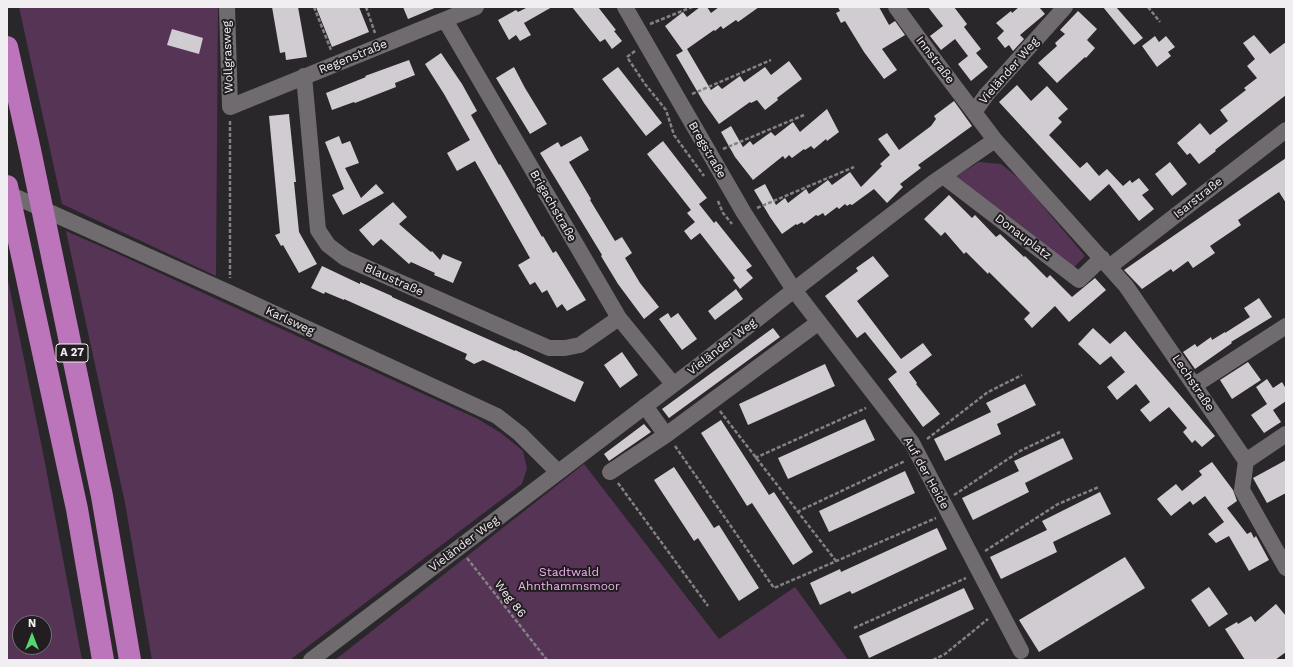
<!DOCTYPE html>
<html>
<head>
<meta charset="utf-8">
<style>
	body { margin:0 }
	#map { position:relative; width:1293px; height:667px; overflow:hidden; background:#2a272a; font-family:"Work Sans",sans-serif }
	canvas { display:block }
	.frame { position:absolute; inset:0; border:8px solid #f0eef0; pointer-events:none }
	.north { position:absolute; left:12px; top:615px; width:40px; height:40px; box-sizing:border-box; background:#211d21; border:1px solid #747174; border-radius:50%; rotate:0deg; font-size:11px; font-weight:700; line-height:16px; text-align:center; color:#f0eef0 }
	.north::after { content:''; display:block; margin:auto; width:14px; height:18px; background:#56d671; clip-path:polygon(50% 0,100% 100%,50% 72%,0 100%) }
</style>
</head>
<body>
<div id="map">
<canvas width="1293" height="667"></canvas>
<div class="frame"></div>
<div class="north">N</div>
</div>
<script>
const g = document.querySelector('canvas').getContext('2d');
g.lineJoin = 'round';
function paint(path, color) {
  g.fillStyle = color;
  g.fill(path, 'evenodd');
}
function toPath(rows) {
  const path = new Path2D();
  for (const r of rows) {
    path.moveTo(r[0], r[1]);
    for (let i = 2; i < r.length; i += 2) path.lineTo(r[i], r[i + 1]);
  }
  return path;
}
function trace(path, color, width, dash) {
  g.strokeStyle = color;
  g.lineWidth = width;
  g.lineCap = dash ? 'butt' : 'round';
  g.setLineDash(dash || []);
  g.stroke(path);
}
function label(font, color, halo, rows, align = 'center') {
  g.font = font + ' "Work Sans",sans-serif';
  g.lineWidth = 4;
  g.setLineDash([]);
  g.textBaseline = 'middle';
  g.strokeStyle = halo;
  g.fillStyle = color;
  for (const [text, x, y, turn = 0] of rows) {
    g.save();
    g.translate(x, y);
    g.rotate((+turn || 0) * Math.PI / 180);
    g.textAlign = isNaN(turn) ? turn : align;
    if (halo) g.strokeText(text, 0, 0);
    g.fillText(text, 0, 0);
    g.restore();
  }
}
paint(toPath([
	[19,7,218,7,216,276,62,204],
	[979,162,1001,164,1021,180,1085,256,1073,268,955,177],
	[66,231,116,253,478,419,501,433,523,451,527,468,522,484,290,660,152,660,125,503],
	[7,275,45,463,82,660,7,660],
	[20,623,44,623,44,647,20,647],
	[584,464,719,639,795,587,848,660,335,660]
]), '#563455');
paint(toPath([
	[272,7,298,7,307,57,286,60,285,52,280,53],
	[316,7,359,7,369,32,332,47],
	[403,7,437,7,408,19],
	[528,7,552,7,524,23,531,35,520,41,516,35,509,40,498,20,516,10,518,12],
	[572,7,598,7,616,30,614,31,622,41,612,49,605,39,600,42],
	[700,7,707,7,711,13,719,7,759,7,738,22,736,20,723,29,721,26,715,31,714,30,687,49,711,90,718,85,722,89,740,76,744,82,765,67,771,75,789,61,802,79,777,98,778,100,765,110,757,100,751,103,750,102,719,124,704,103,676,55,683,51,665,26,683,12,687,17],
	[838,7,879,7,889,25,895,21,905,35,882,49,897,70,884,79,864,52,845,21,841,23,836,13,840,11],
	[928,7,954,7,967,24,964,27,981,49,976,53,988,67,971,81,958,64,968,56,955,39,941,50,930,36,943,26],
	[1019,7,1039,7,1045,14,1020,35,1024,39,1013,51,1009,45,1005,48,997,38,1004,31,996,23,1011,11,1012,13],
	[1103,7,1116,7,1143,38,1134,45],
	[1078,11,1097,29,1087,40,1095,48,1086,58,1085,57,1057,83,1038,63,1057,46,1055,43,1065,34,1060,30],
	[172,29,203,38,199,54,167,45],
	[1254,35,1270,54,1286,42,1286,95,1215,150,1216,151,1199,164,1190,153,1187,155,1177,143,1200,123,1210,135,1228,121,1220,110,1246,90,1244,88,1257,78,1247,66,1255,59,1243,43],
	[1155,36,1159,42,1166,36,1175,47,1168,52,1171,56,1157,67,1142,46],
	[441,53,462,84,477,111,471,115,499,165,500,164,542,237,543,236,553,253,556,251,586,300,567,311,562,304,557,308,547,290,542,293,535,282,530,285,518,265,530,258,475,161,457,171,447,153,470,140,444,94,425,64],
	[409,60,415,75,395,83,396,87,355,103,354,102,332,110,326,93,366,77,365,76],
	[514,67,525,88,547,124,530,134,496,78],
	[618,67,662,123,646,136,602,79],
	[1017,85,1031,101,1047,86,1068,109,1058,118,1062,122,1049,135,1080,168,1087,162,1099,176,1107,169,1123,186,1130,180,1132,183,1139,178,1149,190,1142,195,1154,209,1139,221,1109,184,1090,201,999,102],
	[954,101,972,126,918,165,921,168,900,184,903,187,887,203,874,189,852,205,850,204,847,206,845,204,839,209,837,207,825,216,823,213,818,216,816,215,804,224,802,222,797,225,796,224,782,234,770,217,754,190,765,184,776,205,785,198,788,203,806,189,809,194,828,180,832,185,850,172,861,187,882,166,880,164,890,155,878,139,887,133,899,150,931,126,936,119,934,116],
	[827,109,839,132,827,141,826,139,814,149,811,146,805,150,804,149,792,158,789,155,785,159,783,156,753,180,735,157,721,132,731,126,743,147,750,141,753,145,771,132,775,136,793,122,800,132],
	[289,114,296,182,294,182,299,232,317,264,299,273,283,245,281,246,275,235,280,233,269,116],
	[339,136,342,144,350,141,359,163,345,168,361,198,376,184,384,193,343,215,332,195,344,189,325,142],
	[581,136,589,150,569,162,591,199,590,200,615,241,622,237,632,253,625,258,640,283,659,307,644,319,618,284,601,256,602,255,540,153,558,142,561,147],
	[663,141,707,198,699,204,714,223,716,221,752,266,746,270,753,278,740,289,733,280,735,278,700,233,691,240,684,231,695,222,687,213,691,210,647,154],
	[1286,158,1286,203,1279,192,1238,220,1241,225,1210,246,1215,253,1193,268,1188,261,1173,272,1171,269,1142,289,1124,270],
	[1170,162,1187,184,1172,196,1155,174],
	[949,195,972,218,975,215,996,237,1000,234,1024,257,1025,256,1047,278,1050,275,1072,297,1095,278,1106,290,1069,322,1055,306,1032,328,1024,319,1030,313,989,272,988,274,966,252,964,254,945,232,941,236,924,219],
	[393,202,407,217,399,224,431,252,432,251,440,260,443,254,462,262,453,283,434,275,435,273,411,262,409,264,381,239,373,246,359,230],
	[873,256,889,276,857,301,901,359,923,343,932,355,909,372,917,383,916,384,940,414,923,427,888,379,897,372,865,332,857,338,825,296,858,271,856,268],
	[322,266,360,284,360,282,392,296,392,297,515,351,515,350,584,382,575,402,483,360,474,364,465,359,467,354,344,299,344,300,325,292,324,294,311,288],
	[736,289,743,299,715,320,708,311],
	[1259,298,1272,317,1231,342,1232,343,1195,369,1183,352,1195,344,1197,347,1211,337,1212,340,1225,332,1225,333,1250,317,1244,308],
	[668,313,671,318,678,313,697,339,682,350,659,319],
	[773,328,780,337,669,418,662,409],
	[1093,328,1110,344,1125,331,1215,436,1202,447,1195,440,1192,443,1183,432,1187,428,1169,407,1150,422,1140,410,1150,402,1136,384,1117,400,1107,387,1125,372,1111,356,1100,365,1078,344],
	[622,352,638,375,620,388,604,365],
	[1248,362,1261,380,1232,399,1220,380],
	[825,364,835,386,748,425,739,404],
	[1267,379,1273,388,1282,382,1286,389,1286,401,1273,410,1281,422,1264,433,1251,415,1267,404,1256,387],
	[1025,384,1036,405,997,424,1001,434,945,461,934,439,991,412,986,403],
	[865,419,875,440,788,479,778,458],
	[721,420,769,495,774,492,813,552,793,565,752,503,747,506,701,433],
	[644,424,651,432,609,461,604,454],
	[1063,438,1073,459,1025,483,1029,492,973,520,962,498,1019,471,1014,461],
	[1286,460,1286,493,1267,503,1253,478],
	[1212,462,1233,490,1237,501,1227,508,1247,534,1251,532,1254,538,1256,536,1269,560,1249,571,1229,536,1216,543,1208,534,1224,522,1205,496,1193,505,1190,501,1171,516,1157,499,1176,484,1182,491,1202,475,1199,471],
	[674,467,714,528,719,525,759,588,739,601,698,538,694,541,654,480],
	[905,471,915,493,829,532,819,511],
	[1100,492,1111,514,1053,542,1057,552,1001,579,990,557,1047,530,1042,521],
	[937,528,947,549,852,594,850,591,820,605,810,583,840,569,841,572],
	[1125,557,1145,588,1039,652,1019,620],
	[1209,587,1228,614,1209,627,1191,600],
	[964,588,974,609,869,658,859,636],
	[1276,604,1286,616,1286,652,1275,660,1245,660,1225,629,1237,622,1238,624,1251,616,1255,622]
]), '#d1ccd1');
trace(toPath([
	[314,7,331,50],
	[366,7,375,33],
	[1148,7,1160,22],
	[650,24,692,7],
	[635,51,627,57,645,84,666,110,674,135,704,176],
	[692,94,771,60],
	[230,121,230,278],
	[723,149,804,115],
	[718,201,723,213,732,224],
	[757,208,854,167],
	[720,411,836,561],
	[927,439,988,392,1022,375],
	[675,446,774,588,936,518],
	[755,458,866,408],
	[618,483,708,606],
	[954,495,1020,451,1060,432],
	[797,512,905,461],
	[985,551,1058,504,1099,487],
	[467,558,547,660],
	[854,628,966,578],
	[933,660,945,654,988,619]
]), '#848184', 2.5, [4, 2]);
trace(toPath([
	[227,7,230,107,476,7],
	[625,7,744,213,794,290,912,443,1021,651],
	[896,7,936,62,995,140,1126,286,1246,461,1286,434],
	[445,20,619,318,673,384],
	[304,76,318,230,328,245,345,258,549,348,565,348,580,345,619,318],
	[974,112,987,94,1065,7],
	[943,176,1079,280,1102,258],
	[7,193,230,293,497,416,520,434,558,472],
	[1109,267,1286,130],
	[1195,385,1286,326],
	[645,406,666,435],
	[1246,461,1242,490,1286,568],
	[610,472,666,435,819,322],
	[311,660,698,366,794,290,934,182,995,140]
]), '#6f6b6f', 16);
trace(toPath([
	[7,47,30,150,102,496,130,660],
	[7,186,77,509,103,660]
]), '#bc75ba', 22);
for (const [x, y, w] of [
	[72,353,32]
]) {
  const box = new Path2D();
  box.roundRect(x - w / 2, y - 9, w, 18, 3);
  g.fillStyle = '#211d21';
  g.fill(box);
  trace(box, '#f0eef0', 1);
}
label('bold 11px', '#f0eef0', null, [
	["A 27",72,353]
]);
label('12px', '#f0eef0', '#211d21', [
	["Wollgrasweg",228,57,-92],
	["Regenstraße",353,57,-22],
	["Innstraße",935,60,53],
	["Vieländer Weg",1009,71,-49],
	["Bregstraße",707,150,60],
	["Isarstraße",1198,198,-38],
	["Brigachstraße",553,206,60],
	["Donauplatz",1023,237,37],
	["Blaustraße",394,280,24],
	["Karlsweg",290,321,25],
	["Vieländer Weg",722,347,-38],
	["Lechstraße",1193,383,56],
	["Auf der Heide",926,473,61],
	["Vieländer Weg",464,544,-37],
	["Weg 86",510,599,52]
]);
label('12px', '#f4aff2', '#211d21', [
	["Stadtwald",569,572],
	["Ahnthammsmoor",569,586]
]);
</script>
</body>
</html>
